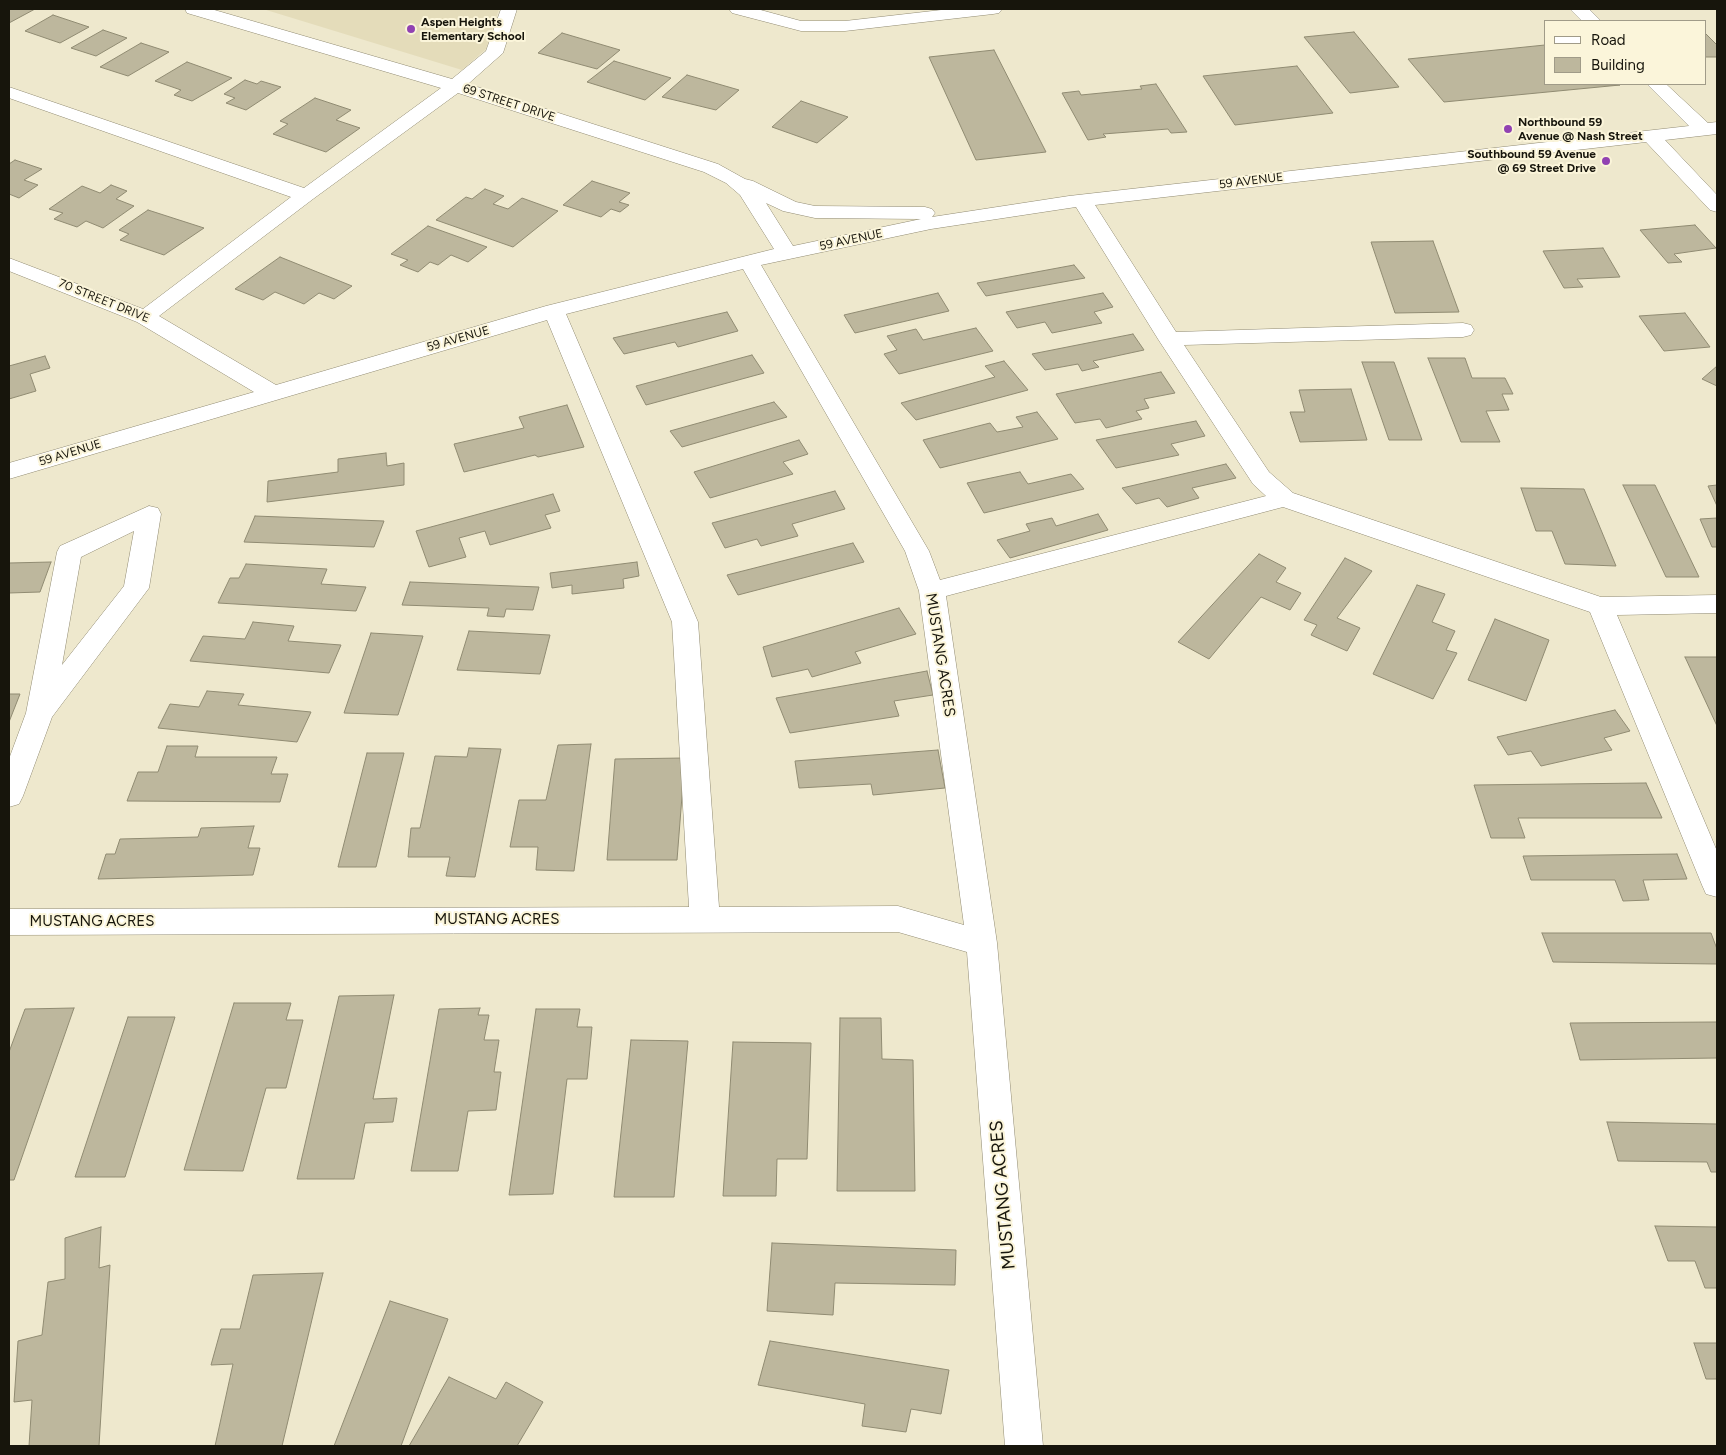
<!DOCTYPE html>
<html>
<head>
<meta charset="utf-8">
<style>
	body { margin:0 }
	#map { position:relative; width:1726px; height:1455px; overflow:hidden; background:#eee8cd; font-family:Figtree,sans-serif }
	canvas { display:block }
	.frame { position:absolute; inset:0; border:10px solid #17150c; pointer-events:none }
	.legend { position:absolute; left:1544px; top:20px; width:162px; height:65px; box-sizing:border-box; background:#fbf5da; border:1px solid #a09b88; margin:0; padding:6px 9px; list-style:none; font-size:15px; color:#17150c }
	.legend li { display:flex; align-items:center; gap:10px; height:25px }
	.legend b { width:25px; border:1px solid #a09b88 }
</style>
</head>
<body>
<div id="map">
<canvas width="1726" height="1455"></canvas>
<div class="frame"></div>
<ul class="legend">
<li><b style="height:6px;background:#fff"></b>Road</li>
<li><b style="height:14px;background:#bdb79d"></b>Building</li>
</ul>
</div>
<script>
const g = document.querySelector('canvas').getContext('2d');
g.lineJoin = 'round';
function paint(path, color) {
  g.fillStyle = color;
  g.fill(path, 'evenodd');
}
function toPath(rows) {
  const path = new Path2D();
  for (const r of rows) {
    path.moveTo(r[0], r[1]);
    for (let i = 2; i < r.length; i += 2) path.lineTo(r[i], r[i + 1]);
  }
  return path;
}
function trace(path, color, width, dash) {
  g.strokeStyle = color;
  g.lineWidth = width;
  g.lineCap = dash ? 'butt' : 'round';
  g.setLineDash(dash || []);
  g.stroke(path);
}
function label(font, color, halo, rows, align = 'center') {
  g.font = font + ' Figtree,sans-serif';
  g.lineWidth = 4;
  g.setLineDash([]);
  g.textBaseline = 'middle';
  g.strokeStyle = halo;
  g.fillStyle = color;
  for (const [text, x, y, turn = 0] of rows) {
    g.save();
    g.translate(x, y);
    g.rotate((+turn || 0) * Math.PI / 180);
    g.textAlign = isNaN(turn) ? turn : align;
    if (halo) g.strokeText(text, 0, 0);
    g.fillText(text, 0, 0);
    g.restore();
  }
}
paint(toPath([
	[263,9,499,9,486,49,462,70]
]), '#e4dcba');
const building = toPath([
	[9,9,35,9,9,23,9,9],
	[53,15,89,27,60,43,25,31,53,15],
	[103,30,127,38,96,56,71,48,103,30],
	[1354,32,1399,87,1350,93,1304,37,1354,32],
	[562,33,620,50,597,69,538,53,562,33],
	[1705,33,1717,45,1717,57,1705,57,1705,33],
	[141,43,169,52,128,76,100,67,141,43],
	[1545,45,1545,84,1620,85,1444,102,1408,59,1545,45],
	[994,50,1046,152,976,160,929,57,994,50],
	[614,61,671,78,645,100,587,82,614,61],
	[187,62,232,78,192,101,174,95,181,90,155,81,187,62],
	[1297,66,1333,113,1235,125,1203,76,1297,66],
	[687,75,739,90,716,110,662,97,687,75],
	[245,80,257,84,261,81,281,87,246,110,226,103,235,98,224,94,245,80],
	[1156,84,1187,132,1171,133,1168,129,1103,134,1106,137,1088,140,1062,93,1079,91,1081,95,1142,89,1140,86,1156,84],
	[315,98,351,110,336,120,360,128,326,152,273,134,288,124,280,121,315,98],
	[801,101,848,117,817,143,772,127,801,101],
	[15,160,42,169,24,180,38,185,19,198,9,194,9,164,15,160],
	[592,181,630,193,619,202,629,205,620,212,611,209,601,217,563,205,592,181],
	[111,185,127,191,116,199,134,206,103,228,86,221,77,227,54,219,63,213,49,209,82,186,100,193,111,185],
	[485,189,504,196,493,204,508,209,522,198,558,211,513,247,436,220,466,197,472,199,485,189],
	[148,210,204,228,164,255,120,240,129,234,119,230,148,210],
	[1695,225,1716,248,1674,254,1682,262,1668,263,1640,230,1695,225],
	[428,226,487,247,468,262,451,255,438,265,430,262,418,272,400,265,408,260,391,254,428,226],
	[1433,241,1459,312,1395,313,1371,242,1433,241],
	[1603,248,1620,277,1577,279,1583,287,1564,288,1543,251,1603,248],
	[280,257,352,286,334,299,319,293,304,304,275,292,263,300,235,289,280,257],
	[1074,265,1085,278,986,296,977,283,1074,265],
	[938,293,949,311,855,333,844,315,938,293],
	[1103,293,1113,307,1094,312,1102,323,1052,333,1045,322,1017,328,1006,312,1103,293],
	[727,312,738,331,678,347,675,342,624,354,613,338,727,312],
	[1685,313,1710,347,1664,351,1639,316,1685,313],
	[976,328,993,351,899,374,884,354,897,350,887,336,916,329,923,340,976,328],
	[1133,334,1144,350,1093,361,1099,367,1082,371,1078,364,1045,370,1032,354,1133,334],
	[752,355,764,373,646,405,636,386,752,355],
	[45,356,50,368,30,374,36,391,9,399,9,366,45,356],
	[1428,358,1465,358,1472,378,1505,378,1513,394,1502,394,1509,410,1486,411,1500,442,1461,442,1428,358],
	[1004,361,1028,390,916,420,901,403,995,377,985,366,1004,361],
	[1362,362,1394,362,1422,440,1389,440,1362,362],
	[1717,366,1717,386,1702,379,1717,366],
	[1161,372,1175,393,1144,399,1149,408,1136,411,1142,419,1106,428,1100,419,1075,423,1056,394,1161,372],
	[1351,389,1367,440,1300,442,1290,412,1305,412,1299,390,1351,389],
	[774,402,787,417,682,447,670,431,774,402],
	[567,405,584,447,538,457,535,455,464,472,454,444,524,428,519,417,567,405],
	[1037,412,1058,439,940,468,923,440,990,423,997,432,1023,427,1016,417,1037,412],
	[1196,421,1205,436,1171,444,1179,455,1116,468,1096,440,1196,421],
	[799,440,808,454,783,462,793,474,710,498,694,472,799,440],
	[386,453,387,466,404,463,404,485,267,502,268,481,338,472,338,459,386,453],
	[1226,464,1236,478,1192,488,1199,498,1167,507,1159,498,1136,504,1122,488,1226,464],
	[1020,472,1028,484,1071,474,1084,489,984,513,967,483,1020,472],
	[1623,485,1655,485,1699,577,1666,577,1623,485],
	[1717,485,1717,506,1708,486,1717,485],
	[1521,488,1584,489,1616,566,1565,564,1552,531,1536,531,1521,488],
	[835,491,845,509,792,524,798,536,761,546,757,539,725,548,712,523,835,491],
	[553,494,560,511,545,515,551,528,490,545,485,531,459,538,466,557,429,567,416,531,553,494],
	[1098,514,1108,530,1010,558,997,540,1030,531,1026,524,1052,518,1056,526,1098,514],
	[255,516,384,521,374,547,244,542,255,516],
	[1717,518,1717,547,1712,547,1700,519,1717,518],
	[853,543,864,562,738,595,727,575,853,543],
	[1259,554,1286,568,1276,582,1301,593,1290,610,1261,597,1209,659,1178,642,1259,554],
	[1345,558,1372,571,1337,618,1360,628,1347,651,1311,635,1317,625,1304,620,1345,558],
	[51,562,40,592,9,593,9,563,51,562],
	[637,562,639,576,623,579,624,588,572,594,572,585,552,588,550,573,637,562],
	[246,564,327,569,321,584,366,587,356,611,218,603,230,578,239,578,246,564],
	[410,582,539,587,533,610,506,609,504,617,487,616,489,608,402,605,410,582],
	[1417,585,1445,594,1432,622,1455,631,1446,650,1457,653,1433,699,1373,674,1417,585],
	[899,608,916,634,855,652,861,663,812,677,808,669,772,677,763,647,899,608],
	[1495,619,1549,640,1526,701,1468,680,1495,619],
	[253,622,294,626,288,641,341,645,329,673,190,661,203,636,245,639,253,622],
	[469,631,550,635,540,674,457,670,469,631],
	[371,633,423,636,398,715,344,713,371,633],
	[1685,657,1717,657,1717,726,1685,657],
	[927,671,933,695,894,701,899,716,790,733,776,698,927,671],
	[207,691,244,694,238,705,311,712,297,742,158,728,170,704,199,707,207,691],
	[9,694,20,694,9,722,9,694],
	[1615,710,1630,731,1604,738,1612,750,1541,766,1531,751,1508,755,1497,737,1615,710],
	[591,744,574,871,536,870,538,847,510,847,519,800,546,800,558,745,591,744],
	[167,746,198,746,195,757,277,757,271,774,288,774,280,802,127,801,138,772,158,772,167,746],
	[469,748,501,749,475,877,446,876,450,857,408,857,411,828,420,828,435,756,467,757,469,748],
	[938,750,945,788,873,795,871,784,799,788,795,761,938,750],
	[367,753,404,753,376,867,338,867,367,753],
	[685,758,677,860,607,860,615,759,685,758],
	[1646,783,1662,818,1518,818,1525,838,1491,838,1474,785,1646,783],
	[254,826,248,848,260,848,253,875,98,879,106,854,115,854,120,839,198,837,201,828,254,826],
	[1677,854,1687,879,1643,880,1649,900,1623,901,1615,880,1531,880,1523,856,1677,854],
	[1542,933,1711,933,1717,949,1717,964,1553,962,1542,933],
	[394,995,373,1099,397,1098,393,1122,365,1123,354,1179,297,1179,339,996,394,995],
	[234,1003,291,1003,286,1020,303,1020,286,1088,266,1088,243,1171,184,1170,234,1003],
	[74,1008,14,1180,9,1180,9,1052,25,1009,74,1008],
	[480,1008,478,1015,489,1015,484,1040,499,1040,494,1072,501,1072,496,1110,468,1111,458,1171,411,1171,439,1009,480,1008],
	[536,1009,580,1009,577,1027,592,1027,587,1079,567,1079,553,1194,509,1195,536,1009],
	[128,1017,175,1017,125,1177,75,1177,128,1017],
	[840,1018,881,1018,882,1059,913,1060,915,1191,837,1191,840,1018],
	[1717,1022,1717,1058,1580,1060,1570,1023,1717,1022],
	[631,1040,688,1041,674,1197,614,1197,631,1040],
	[733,1042,811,1043,807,1159,777,1159,776,1196,723,1196,733,1042],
	[1607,1122,1717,1124,1717,1172,1711,1172,1707,1162,1618,1161,1607,1122],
	[1655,1226,1717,1227,1717,1288,1705,1288,1695,1261,1668,1261,1655,1226],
	[101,1227,99,1268,110,1265,99,1446,29,1446,32,1400,14,1402,18,1341,42,1335,48,1282,65,1279,65,1238,101,1227],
	[772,1243,956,1250,955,1285,835,1283,833,1315,767,1311,772,1243],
	[323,1273,282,1446,215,1446,233,1364,211,1365,221,1329,240,1329,253,1275,323,1273],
	[390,1301,448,1319,401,1446,334,1446,390,1301],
	[770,1341,949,1370,941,1414,911,1409,906,1432,862,1426,865,1404,758,1385,770,1341],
	[1694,1343,1717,1343,1717,1379,1706,1379,1694,1343],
	[449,1377,496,1399,506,1382,543,1402,517,1446,409,1446,449,1377]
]);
paint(building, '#bdb79d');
trace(building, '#908b72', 1);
const minor = toPath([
	[185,9,211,9,452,79,486,51,501,9,517,9,503,53,468,84,718,164,745,179,753,181,796,202,815,206,925,207,932,209,935,213,932,217,1069,196,1689,126,1647,84,1666,84,1708,123,1717,122,1717,134,1665,140,1717,195,1717,212,1710,210,1646,142,1095,205,1176,332,1463,323,1471,325,1474,330,1471,335,1463,337,1184,345,1269,472,1293,493,1601,597,1717,595,1717,613,1617,615,1717,851,1717,897,1706,894,1702,885,1590,612,1283,507,946,596,997,943,1043,1446,1005,1446,967,952,898,932,9,935,9,909,689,907,672,622,547,320,9,479,9,463,254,392,137,322,9,271,9,258,143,309,291,197,9,98,9,87,304,188,441,88,187,13,185,9],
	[458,93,704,172,726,183,740,195,774,249,546,306,276,385,159,316,313,199,458,93],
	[766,203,783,211,815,218,921,219,793,246,766,203],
	[1076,207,1158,339,1253,484,1266,496,940,580,929,551,761,265,931,229,1076,207],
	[743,269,905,551,919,591,964,925,898,906,719,907,698,622,566,314,743,269],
	[729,9,757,9,801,21,845,21,950,9,1002,9,999,13,993,14,845,31,801,31,732,13,729,9],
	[1570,9,1589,9,1601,21,1582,21,1570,9],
	[149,506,158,508,161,514,149,588,52,717,23,796,19,804,9,807,9,759,26,713,57,552,60,546,149,506],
	[134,531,124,586,62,665,81,557,134,531]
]);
trace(minor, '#918b73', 1);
paint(minor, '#fff');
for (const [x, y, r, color] of [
	[411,29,5,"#9142b2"],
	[1508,129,5,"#9142b2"],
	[1606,161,5,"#9142b2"]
]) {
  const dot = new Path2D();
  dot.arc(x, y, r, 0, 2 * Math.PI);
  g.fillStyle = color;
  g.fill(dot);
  trace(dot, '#fbf5da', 2);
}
label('bold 12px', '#17150c', '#fbf5da', [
	["Aspen Heights",421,22],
	["Elementary School",421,36],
	["Northbound 59",1518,122],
	["Avenue @ Nash Street",1518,136],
	["Southbound 59 Avenue",1596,154,"right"],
	["@ 69 Street Drive",1596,168,"right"]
], 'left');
label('12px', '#17150c', '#fbf5da', [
	["69 STREET DRIVE",509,103,18],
	["59 AVENUE",1251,181,-7],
	["59 AVENUE",851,240,-12],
	["70 STREET DRIVE",104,301,22],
	["59 AVENUE",458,339,-16],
	["59 AVENUE",70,453,-17]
]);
label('15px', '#17150c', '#fbf5da', [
	["MUSTANG ACRES",940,655,81],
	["MUSTANG ACRES",497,920],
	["MUSTANG ACRES",92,922]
]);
label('18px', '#17150c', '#fbf5da', [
	["MUSTANG ACRES",1003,1195,-95]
]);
</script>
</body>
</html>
